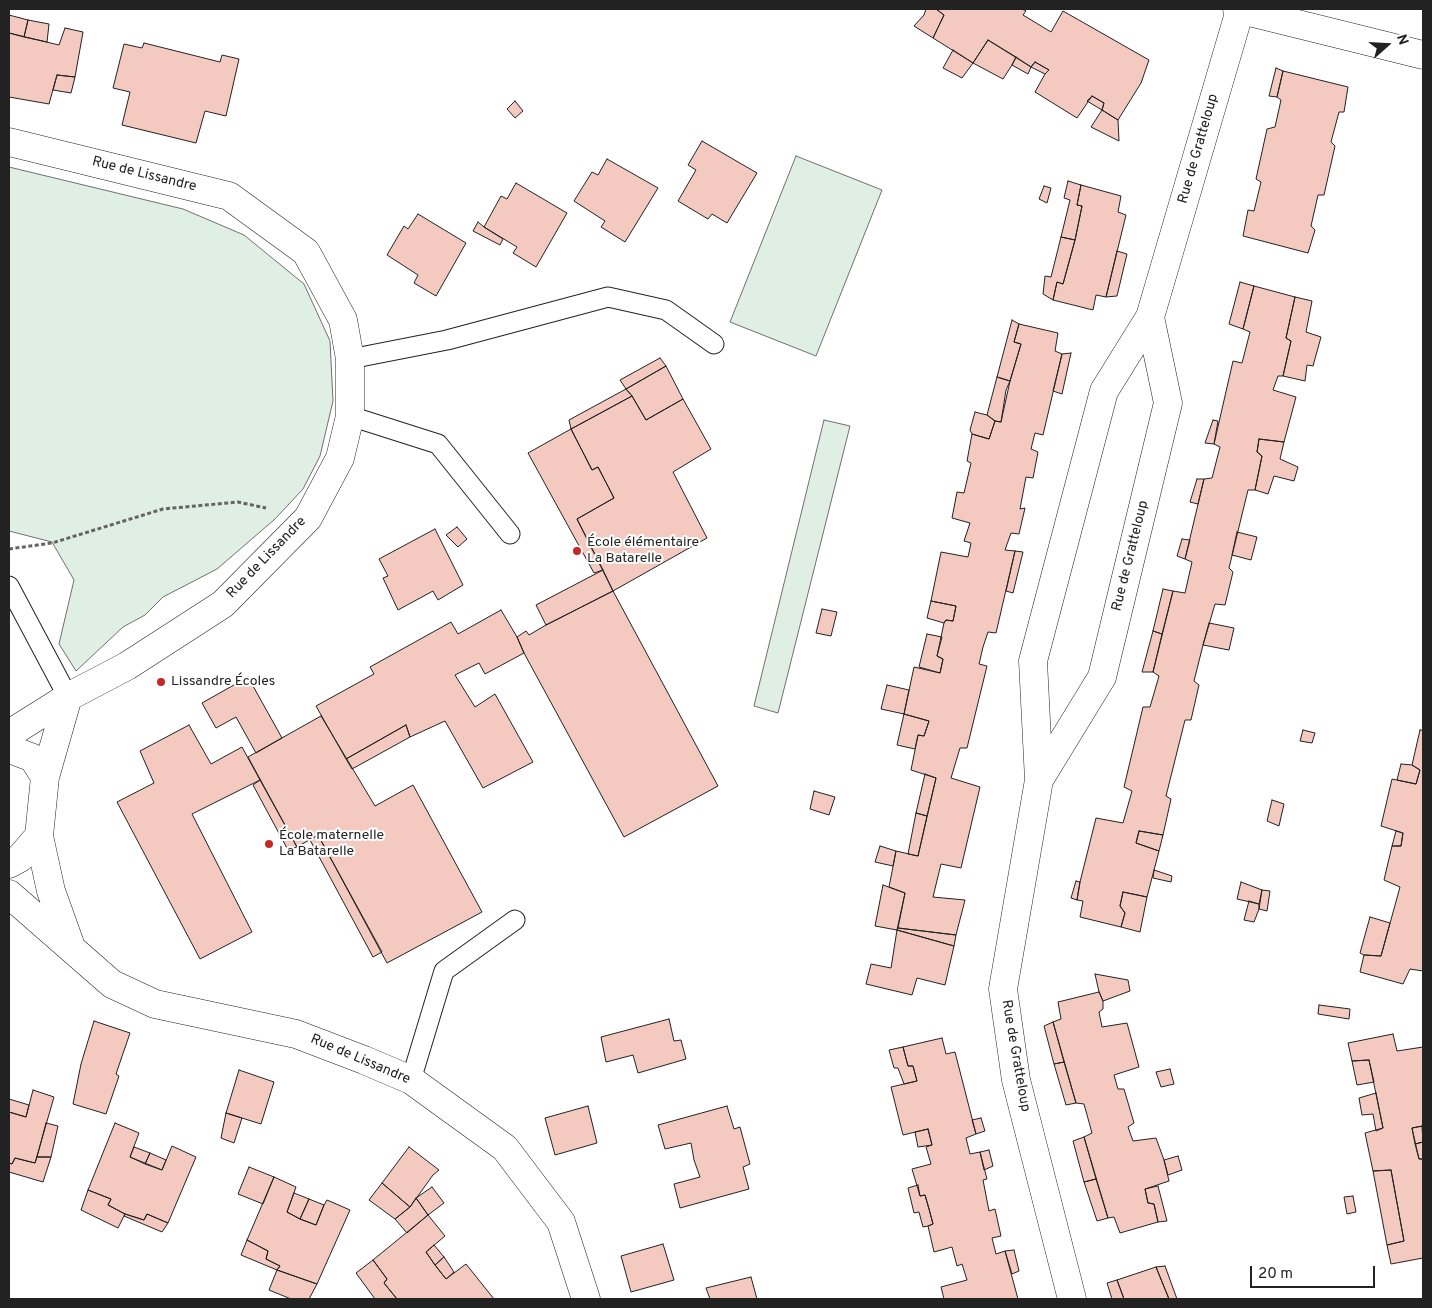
<!DOCTYPE html>
<html>
<head>
<meta charset="utf-8">
<style>
	body { margin:0 }
	#map { position:relative; width:1432px; height:1308px; overflow:hidden; background:#fff; font-family:Overpass,sans-serif }
	canvas { display:block }
	.frame { position:absolute; inset:0; border:10px solid #222; pointer-events:none }
	.north { position:absolute; left:1362px; top:20px; width:50px; height:50px; -webkit-text-stroke:4px #fff; paint-order:stroke; rotate:71deg; font-size:14px; font-weight:700; line-height:20px; text-align:center; color:#222 }
	.north::after { content:''; display:block; margin:auto; width:18px; height:22px; background:#222; clip-path:polygon(50% 0,100% 100%,50% 72%,0 100%) }
	.scale { position:absolute; left:1250px; top:1266px; width:125px; height:22px; box-sizing:border-box; border:2px solid #222; border-top:0; padding-left:6px; font-size:15px; line-height:18px; white-space:nowrap; color:#222; -webkit-text-stroke:4px #fff; paint-order:stroke }
</style>
</head>
<body>
<div id="map">
<canvas width="1432" height="1308"></canvas>
<div class="frame"></div>
<div class="north">N</div>
<div class="scale">20 m</div>
</div>
<script>
const g = document.querySelector('canvas').getContext('2d');
g.lineJoin = 'round';
function paint(path, color) {
  g.fillStyle = color;
  g.fill(path, 'evenodd');
}
function toPath(rows) {
  const path = new Path2D();
  for (const r of rows) {
    path.moveTo(r[0], r[1]);
    for (let i = 2; i < r.length; i += 2) path.lineTo(r[i], r[i + 1]);
  }
  return path;
}
function trace(path, color, width, dash) {
  g.strokeStyle = color;
  g.lineWidth = width;
  g.lineCap = dash ? 'butt' : 'round';
  g.setLineDash(dash || []);
  g.stroke(path);
}
function label(font, color, halo, rows, align = 'center') {
  g.font = font + ' Overpass,sans-serif';
  g.lineWidth = 4;
  g.setLineDash([]);
  g.textBaseline = 'middle';
  g.strokeStyle = halo;
  g.fillStyle = color;
  for (const [text, x, y, turn = 0] of rows) {
    g.save();
    g.translate(x, y);
    g.rotate((+turn || 0) * Math.PI / 180);
    g.textAlign = isNaN(turn) ? turn : align;
    if (halo) g.strokeText(text, 0, 0);
    g.fillText(text, 0, 0);
    g.restore();
  }
}
const green = toPath([
	[796,156,882,190,816,356,730,322,796,156],
	[9,167,183,209,244,235,304,284,330,341,333,401,320,456,303,489,275,519,217,569,163,597,145,615,123,627,76,671,59,644,74,580,52,542,9,531,9,167],
	[824,420,850,426,778,713,754,706,824,420]
]);
paint(green, '#e0efe3');
trace(green, '#6f6f6f', 1);
const building = toPath([
	[926,9,936,9,944,15,933,38,914,26,924,15,926,9],
	[936,9,1022,9,1026,11,1023,15,1051,32,1063,11,1149,60,1141,83,1118,120,1102,110,1104,103,1092,96,1077,118,1035,92,1045,74,1049,70,1035,62,1031,67,988,40,973,63,933,38,944,15,936,9],
	[9,15,28,20,24,37,9,33,9,15],
	[28,20,49,24,47,42,24,37,28,20],
	[65,28,83,32,75,77,57,75,49,104,9,97,9,33,59,45,65,28],
	[988,40,1016,57,1012,65,1003,79,973,63,988,40],
	[144,43,220,62,222,55,239,59,226,116,205,111,196,143,122,125,130,92,113,88,124,44,142,48,144,43],
	[953,50,973,63,962,78,943,68,953,50],
	[1016,57,1031,67,1028,74,1012,65,1016,57],
	[1035,62,1049,70,1045,74,1031,67,1035,62],
	[1276,68,1283,71,1277,97,1269,96,1276,68],
	[1283,71,1348,87,1344,112,1339,112,1331,142,1335,146,1324,195,1318,195,1311,226,1315,230,1308,253,1243,236,1248,210,1254,211,1261,182,1256,179,1267,129,1275,127,1281,100,1277,97,1283,71],
	[57,75,75,77,71,93,53,90,57,75],
	[1092,96,1104,103,1102,110,1087,101,1092,96],
	[515,101,523,111,515,118,507,109,515,101],
	[1102,110,1118,120,1119,141,1091,127,1102,110],
	[702,141,757,173,727,223,712,214,708,219,678,201,696,170,688,165,702,141],
	[607,159,658,188,625,242,601,227,605,221,574,201,592,172,598,175,607,159],
	[1068,181,1081,185,1077,205,1082,206,1075,240,1061,237,1070,200,1064,198,1068,181],
	[516,183,567,213,536,267,513,253,517,247,484,227,501,196,507,199,516,183],
	[1081,185,1121,196,1118,212,1126,215,1106,297,1096,295,1093,310,1053,300,1057,282,1063,284,1075,240,1082,206,1077,205,1081,185],
	[1044,186,1051,188,1047,203,1039,199,1044,186],
	[418,214,466,243,436,296,414,283,418,275,387,255,404,226,408,229,418,214],
	[478,222,484,227,503,239,500,245,473,231,478,222],
	[1061,237,1075,240,1063,284,1057,282,1053,300,1043,294,1045,276,1051,277,1061,237],
	[1117,251,1127,254,1117,296,1106,297,1117,251],
	[1240,282,1254,286,1243,329,1229,324,1240,282],
	[1254,286,1295,297,1286,338,1291,341,1283,376,1278,376,1273,390,1296,397,1284,442,1259,439,1257,452,1262,456,1255,490,1248,490,1229,568,1233,572,1225,605,1215,604,1203,645,1194,681,1199,685,1191,720,1185,720,1166,796,1171,799,1163,835,1139,831,1136,843,1159,851,1147,897,1123,892,1120,906,1125,913,1121,927,1080,917,1083,901,1077,900,1080,882,1096,818,1123,823,1132,791,1124,787,1143,707,1150,707,1159,676,1153,672,1173,591,1185,593,1192,562,1185,559,1204,479,1212,478,1220,447,1214,444,1233,361,1242,363,1250,332,1243,329,1254,286],
	[1295,297,1312,301,1306,332,1321,337,1313,366,1307,365,1305,381,1283,376,1291,341,1286,338,1295,297],
	[1012,320,1019,324,1014,342,1021,344,1010,381,997,377,1012,320],
	[1019,324,1058,333,1055,351,1062,354,1043,435,1035,433,1031,449,1038,452,1033,478,1026,477,1020,509,1025,508,1019,534,1011,533,1005,550,1015,551,996,633,988,632,983,647,979,664,987,666,967,748,960,748,951,778,980,787,961,868,941,864,933,897,965,900,956,935,898,928,905,893,889,887,896,851,918,856,936,778,911,770,918,735,924,736,929,721,904,714,914,667,940,673,943,659,937,656,944,623,946,620,953,621,956,606,931,601,941,552,968,557,971,543,964,541,970,523,952,518,957,492,964,493,971,463,967,461,972,434,989,439,995,421,1001,422,1010,381,1021,344,1014,342,1019,324],
	[1071,353,1062,394,1053,391,1062,354,1071,353],
	[660,358,666,366,626,389,620,380,660,358],
	[666,366,683,399,646,420,632,396,626,389,666,366],
	[997,377,1010,381,1006,390,1001,422,995,421,987,415,997,377],
	[626,389,632,396,571,429,569,420,626,389],
	[632,396,646,420,683,399,711,449,673,472,707,538,613,591,577,519,614,498,598,467,592,470,571,429,632,396],
	[975,412,987,415,995,421,989,439,972,434,970,430,975,412],
	[1213,420,1218,421,1214,444,1205,443,1213,420],
	[571,429,592,470,598,467,614,498,577,519,603,570,594,573,528,453,571,429],
	[1259,439,1284,442,1280,459,1298,467,1294,481,1274,476,1268,494,1255,490,1262,456,1257,452,1259,439],
	[1197,479,1204,479,1198,504,1190,502,1197,479],
	[457,527,467,539,458,547,446,535,457,527],
	[435,529,463,585,438,600,433,591,398,610,383,578,388,576,379,559,435,529],
	[1237,532,1257,537,1251,560,1232,555,1237,532],
	[1182,539,1190,540,1185,559,1177,556,1182,539],
	[1015,551,1023,552,1013,593,1006,591,1015,551],
	[603,570,613,591,546,625,536,605,603,570],
	[1163,589,1173,591,1162,634,1153,631,1163,589],
	[613,591,718,786,624,837,524,653,517,637,526,631,529,635,546,625,613,591],
	[931,601,956,606,953,621,946,620,944,623,927,618,931,601],
	[822,609,837,612,831,636,816,633,822,609],
	[501,610,517,637,524,653,485,674,479,663,455,675,475,707,495,694,533,762,483,788,445,721,410,737,406,725,346,759,316,706,374,674,370,667,451,622,458,634,501,610],
	[1209,623,1234,628,1229,650,1203,645,1209,623],
	[1153,631,1162,634,1153,672,1142,672,1153,631],
	[927,634,942,637,937,656,943,659,940,673,919,667,927,634],
	[248,677,282,738,256,753,236,717,216,728,202,703,248,677],
	[887,685,909,690,904,714,881,709,887,685],
	[904,714,929,721,924,736,918,735,915,749,897,745,904,714],
	[321,716,375,806,413,785,482,912,387,963,318,835,297,847,248,757,321,716],
	[189,725,211,764,242,747,260,780,192,814,252,932,200,959,117,802,154,783,140,751,189,725],
	[406,725,410,737,352,769,346,759,406,725],
	[1303,730,1315,733,1312,743,1300,741,1303,730],
	[1420,730,1423,730,1423,971,1410,969,1403,984,1360,972,1364,955,1381,956,1400,887,1384,880,1392,846,1401,846,1403,833,1381,826,1392,779,1416,784,1420,770,1412,765,1420,730],
	[1401,764,1412,765,1420,770,1416,784,1397,780,1401,764],
	[925,774,936,778,927,816,916,813,925,774],
	[260,780,297,847,288,850,253,785,260,780],
	[814,791,835,797,829,815,810,809,814,791],
	[1272,800,1284,804,1279,826,1267,821,1272,800],
	[916,813,927,816,918,856,908,854,916,813],
	[1139,831,1163,835,1159,851,1136,843,1139,831],
	[1396,831,1403,833,1401,846,1392,846,1396,831],
	[318,835,382,952,373,957,310,840,318,835],
	[880,846,896,851,893,866,875,862,880,846],
	[1154,870,1172,876,1171,882,1153,878,1154,870],
	[1076,881,1080,882,1077,900,1071,898,1076,881],
	[1241,882,1262,890,1259,904,1237,899,1241,882],
	[883,885,905,893,897,930,875,926,883,885],
	[1262,890,1270,891,1267,911,1259,909,1262,890],
	[1123,892,1147,897,1140,932,1121,927,1125,913,1120,906,1123,892],
	[1249,901,1259,904,1259,909,1254,922,1244,920,1249,901],
	[1370,917,1390,923,1381,956,1364,955,1360,953,1370,917],
	[898,928,956,935,954,946,897,930,898,928],
	[897,930,954,946,945,985,917,978,912,995,866,984,871,964,891,968,897,930],
	[1095,974,1128,980,1130,991,1103,1001,1099,992,1095,974],
	[1099,992,1103,1001,1103,1009,1099,1012,1102,1027,1127,1023,1139,1067,1114,1075,1118,1089,1124,1089,1134,1123,1128,1127,1133,1141,1156,1138,1164,1160,1169,1181,1145,1189,1148,1203,1154,1204,1158,1222,1120,1233,1114,1217,1108,1218,1084,1137,1092,1133,1084,1104,1076,1103,1053,1022,1061,1019,1058,1002,1099,992],
	[1319,1005,1350,1009,1349,1019,1318,1014,1319,1005],
	[669,1019,674,1041,681,1040,686,1059,638,1073,633,1055,606,1062,601,1037,669,1019],
	[94,1021,130,1033,116,1074,119,1076,106,1114,73,1104,81,1064,94,1021],
	[1053,1022,1064,1062,1054,1064,1044,1026,1053,1022],
	[1393,1034,1397,1051,1423,1047,1423,1126,1412,1128,1419,1159,1423,1159,1423,1258,1391,1264,1387,1245,1404,1241,1391,1170,1373,1171,1365,1133,1383,1128,1369,1060,1352,1061,1348,1043,1393,1034],
	[942,1038,946,1054,955,1052,976,1134,966,1138,970,1154,980,1152,987,1179,983,1180,989,1211,995,1209,1001,1236,992,1238,996,1254,1005,1251,1018,1299,944,1299,941,1287,967,1280,962,1264,957,1266,952,1247,934,1252,928,1226,933,1224,929,1209,925,1195,920,1196,912,1169,931,1164,926,1147,932,1145,928,1129,903,1135,891,1087,917,1081,913,1066,908,1066,903,1047,942,1038],
	[903,1047,908,1066,913,1066,917,1081,904,1084,898,1068,894,1068,889,1050,903,1047],
	[1369,1060,1374,1082,1357,1085,1352,1061,1369,1060],
	[1064,1062,1076,1103,1066,1105,1054,1064,1064,1062],
	[1170,1069,1174,1084,1161,1087,1156,1072,1170,1069],
	[239,1070,274,1082,261,1124,226,1113,239,1070],
	[33,1090,54,1097,35,1163,15,1158,12,1164,9,1163,9,1112,26,1117,33,1090],
	[1376,1093,1383,1128,1376,1131,1373,1114,1362,1115,1359,1098,1376,1093],
	[9,1099,29,1105,26,1117,9,1112,9,1099],
	[588,1106,597,1143,555,1155,545,1118,588,1106],
	[727,1106,734,1129,740,1127,750,1164,743,1167,749,1189,680,1208,674,1184,700,1177,694,1160,691,1143,665,1149,658,1125,727,1106],
	[226,1113,242,1118,234,1143,221,1138,226,1113],
	[981,1118,985,1131,976,1134,972,1120,981,1118],
	[46,1123,58,1126,51,1157,37,1157,46,1123],
	[115,1123,139,1133,130,1157,162,1170,172,1146,196,1157,168,1223,147,1214,144,1220,125,1214,108,1205,111,1199,88,1190,115,1123],
	[1422,1126,1423,1142,1415,1144,1412,1128,1422,1126],
	[928,1129,932,1145,918,1147,915,1132,928,1129],
	[1084,1137,1096,1179,1084,1182,1073,1141,1084,1137],
	[1423,1142,1423,1159,1419,1159,1415,1144,1423,1142],
	[134,1147,150,1153,145,1164,130,1157,134,1147],
	[409,1147,439,1170,433,1175,410,1207,382,1183,409,1147],
	[989,1150,993,1166,984,1170,980,1152,989,1150],
	[150,1153,166,1160,162,1170,145,1164,150,1153],
	[1178,1156,1182,1170,1168,1175,1164,1160,1178,1156],
	[37,1157,51,1157,43,1182,9,1172,9,1163,12,1164,15,1158,35,1163,37,1157],
	[249,1167,274,1177,263,1204,238,1194,249,1167],
	[1391,1170,1404,1241,1387,1245,1373,1171,1391,1170],
	[274,1177,296,1187,287,1212,300,1219,316,1225,324,1205,327,1200,350,1210,317,1284,277,1270,280,1266,266,1259,268,1251,247,1240,274,1177],
	[1096,1179,1108,1218,1097,1221,1084,1182,1096,1179],
	[382,1183,410,1207,395,1219,369,1200,382,1183],
	[918,1185,920,1196,925,1195,929,1209,933,1224,928,1226,923,1227,919,1212,914,1213,908,1188,918,1185],
	[1158,1186,1167,1221,1158,1222,1154,1204,1148,1203,1145,1189,1158,1186],
	[432,1187,444,1203,428,1215,416,1198,432,1187],
	[88,1190,111,1199,108,1205,125,1214,118,1228,81,1210,88,1190],
	[294,1193,309,1199,300,1219,287,1212,294,1193],
	[1353,1196,1356,1212,1347,1214,1344,1197,1353,1196],
	[416,1198,428,1215,407,1233,395,1219,410,1207,416,1198],
	[309,1199,324,1205,316,1225,300,1219,309,1199],
	[125,1214,144,1220,147,1214,168,1223,162,1232,124,1216,125,1214],
	[428,1215,445,1236,426,1252,435,1265,446,1279,466,1264,494,1299,397,1299,384,1283,387,1279,373,1260,428,1215],
	[247,1240,268,1251,266,1259,280,1266,277,1270,241,1255,247,1240],
	[663,1244,674,1280,631,1292,621,1256,663,1244],
	[434,1245,444,1257,435,1265,426,1252,434,1245],
	[1014,1250,1019,1271,1012,1274,1005,1251,1014,1250],
	[444,1257,454,1272,446,1279,435,1265,444,1257],
	[373,1260,387,1279,384,1283,397,1299,375,1299,356,1273,373,1260],
	[1165,1266,1177,1299,1169,1299,1156,1267,1165,1266],
	[1156,1267,1169,1299,1124,1299,1117,1280,1156,1267],
	[277,1270,317,1284,309,1299,291,1299,269,1290,277,1270],
	[751,1277,757,1299,710,1299,706,1288,751,1277],
	[1117,1280,1124,1299,1112,1299,1107,1283,1117,1280]
]);
paint(building, '#f3c9c0');
trace(building, '#222', 1);
const service = toPath([
	[350,359,447,340,608,297,666,310,714,344],
	[350,416,438,444,510,534],
	[9,586,68,697],
	[411,1080,444,971,515,920]
]);
const minor = toPath([
	[1237,9,1423,55],
	[9,142,229,196,306,252,343,320,350,359,350,416,340,458,308,518,223,604,127,666,68,697,9,734],
	[68,697,45,777,39,836,51,891,71,947],
	[9,750,12,750,33,758,45,777],
	[1039,780,1033,661,1104,391,1150,317],
	[9,864,20,858,39,836],
	[9,894,112,984,155,1004,296,1034,364,1060,411,1080,505,1148,561,1222,586,1299],
	[1072,1299,1016,1080,1003,989,1039,780,1102,677,1168,403,1150,317,1240,10]
]);
trace(service, '#222', 21);
trace(minor, '#222', 29);
trace(toPath([
	[9,549,52,543,163,509,238,502,266,508]
]), '#646464', 3, [4, 2.5]);
trace(service, '#fff', 19);
trace(minor, '#fff', 28);
for (const [x, y, r, color] of [
	[577,551,5,"#c62828"],
	[161,682,5,"#c62828"],
	[269,844,5,"#c62828"]
]) {
  const dot = new Path2D();
  dot.arc(x, y, r, 0, 2 * Math.PI);
  g.fillStyle = color;
  g.fill(dot);
  trace(dot, '#fff', 2);
}
label('14px', '#222', '#fff', [
	["Rue de Gratteloup",1199,149,-74],
	["Rue de Lissandre",144,175,14],
	["Rue de Gratteloup",1131,556,-76],
	["Rue de Lissandre",267,558,-46],
	["Rue de Gratteloup",1015,1056,80],
	["Rue de Lissandre",360,1060,23]
]);
label('14px', '#222', '#fff', [
	["École élémentaire",587,543],
	["La Batarelle",587,559],
	["Lissandre Écoles",171,682],
	["École maternelle",279,836],
	["La Batarelle",279,852]
], 'left');
</script>
</body>
</html>
